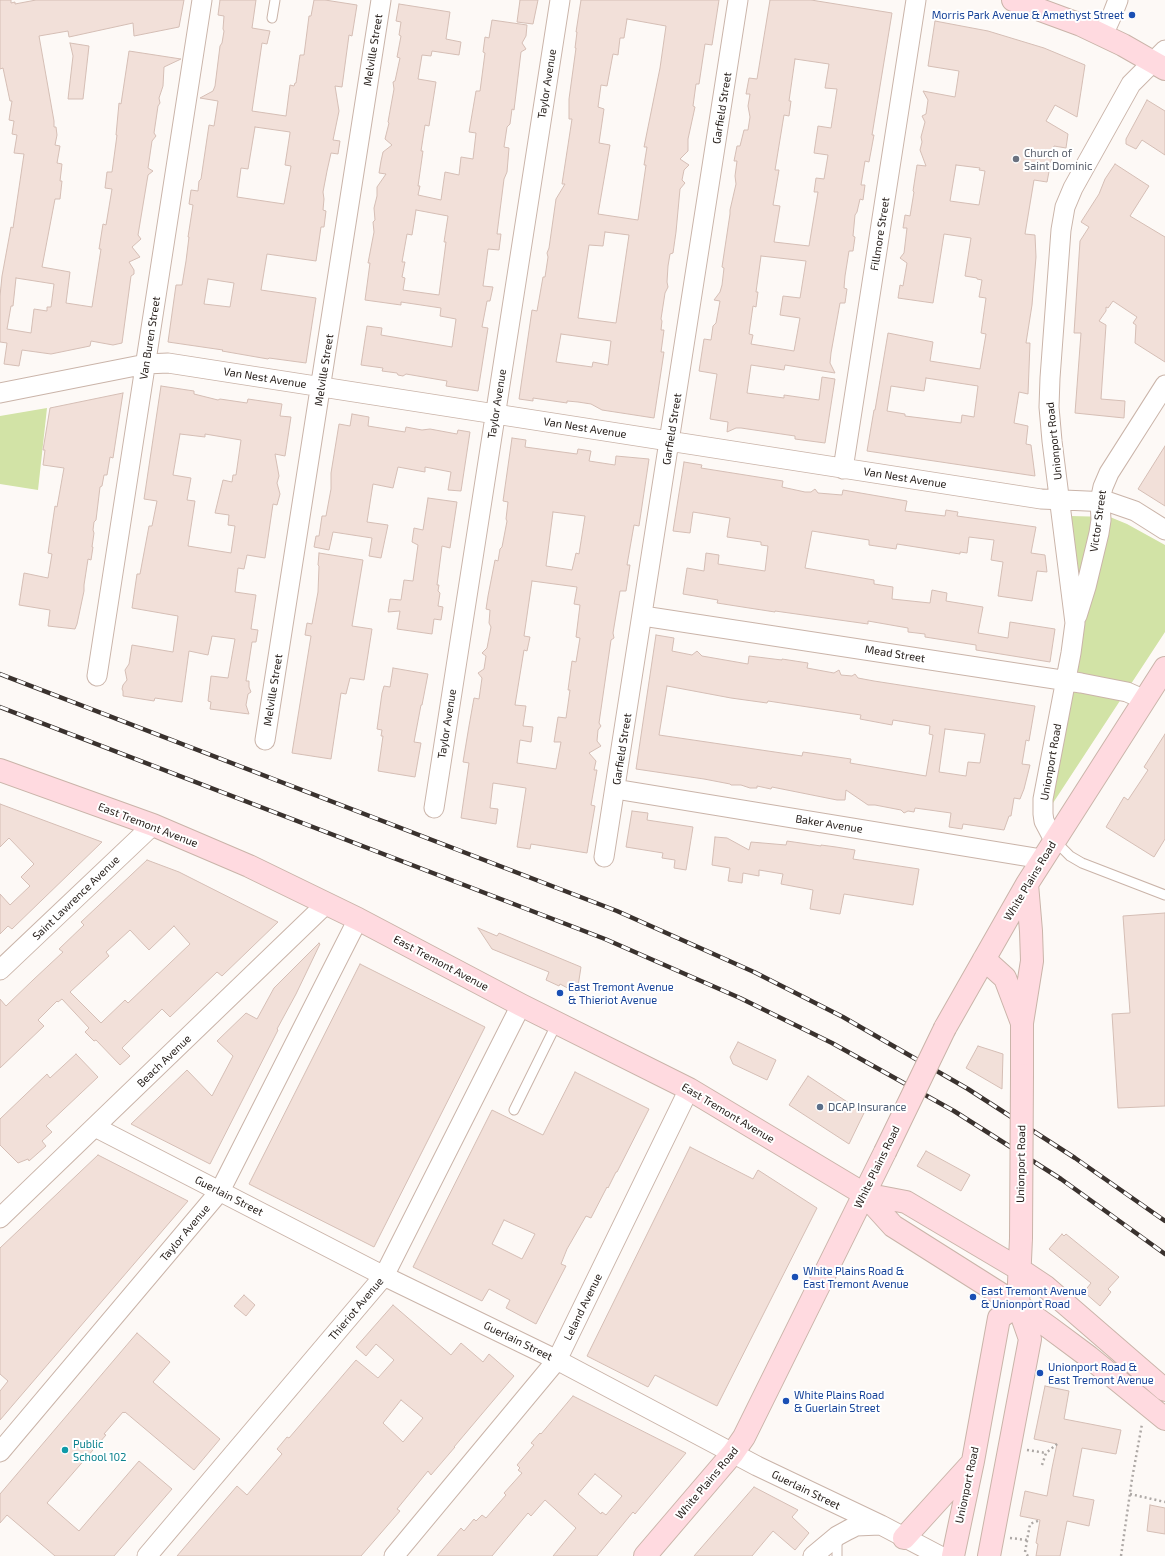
<!DOCTYPE html>
<html>
<head>
<meta charset="utf-8">
<style>
	body { margin:0 }
	canvas { display:block; background:#fdf9f6 }
</style>
</head>
<body>
<canvas width="1165" height="1556"></canvas>
<script>
const g = document.querySelector('canvas').getContext('2d');
g.lineJoin = 'round';
function paint(path, color) {
  g.fillStyle = color;
  g.fill(path, 'evenodd');
}
function toPath(rows) {
  const path = new Path2D();
  for (const r of rows) {
    path.moveTo(r[0], r[1]);
    for (let i = 2; i < r.length; i += 2) path.lineTo(r[i], r[i + 1]);
  }
  return path;
}
function trace(path, color, width, dash) {
  g.strokeStyle = color;
  g.lineWidth = width;
  g.lineCap = dash ? 'butt' : 'round';
  g.setLineDash(dash || []);
  g.stroke(path);
}
function label(font, color, halo, rows, align = 'center') {
  g.font = font + ' "Exo 2",sans-serif';
  g.lineWidth = 4;
  g.setLineDash([]);
  g.textBaseline = 'middle';
  g.strokeStyle = halo;
  g.fillStyle = color;
  for (const [text, x, y, turn = 0] of rows) {
    g.save();
    g.translate(x, y);
    g.rotate((+turn || 0) * Math.PI / 180);
    g.textAlign = isNaN(turn) ? turn : align;
    if (halo) g.strokeText(text, 0, 0);
    g.fillText(text, 0, 0);
    g.restore();
  }
}
paint(toPath([
	[47,408,38,490,0,484,0,416],
	[1070,516,1110,517,1127,524,1165,545,1165,632,1053,803,1049,801,1084,627]
]), '#d2e3a6');
const building = toPath([
	[0,0,11,0,11,3,15,2,15,4,36,0,184,0,179,27,134,36,133,23,69,37,68,31,39,36,54,121,54,127,56,127,57,135,55,145,60,146,57,163,62,164,60,181,62,181,60,199,55,199,42,267,70,272,66,303,92,307,101,249,99,249,103,224,106,225,112,189,105,188,107,172,112,172,117,135,116,135,119,103,121,104,129,51,181,59,164,67,163,86,159,98,160,103,158,106,154,133,156,136,152,141,148,168,153,171,148,175,138,235,141,239,132,247,140,257,129,262,134,270,134,274,131,276,122,343,113,345,91,341,90,346,51,354,22,350,19,366,4,364,7,343,0,342,0,296,2,276,11,227,13,228,24,154,14,153,17,135,12,134,14,121,9,120,12,101,10,101,3,68,0,69,0,0],
	[16,278,54,284,51,307,47,307,47,311,34,309,31,333,7,329,11,306,13,306,16,278],
	[220,0,256,0,252,28,270,31,267,44,262,43,252,111,286,116,290,85,294,86,295,83,296,83,300,55,304,55,309,16,311,16,314,0,325,0,357,5,352,36,349,35,342,87,335,86,339,111,333,140,340,141,338,154,331,153,327,171,323,192,324,199,323,210,326,211,324,227,321,227,316,261,267,254,261,290,316,298,306,363,269,358,268,359,222,351,223,350,168,342,176,285,182,285,186,261,189,237,188,237,193,205,189,204,191,190,198,191,199,181,201,179,209,125,214,126,218,101,200,98,213,91,215,86,220,46,222,43,224,31,223,29,224,16,218,15,220,0],
	[255,127,290,132,290,133,285,165,291,166,284,204,237,197,241,168,248,169,255,127],
	[208,279,234,283,230,307,204,304,208,279],
	[520,0,538,0,533,24,517,22,520,0],
	[581,0,719,0,712,45,705,44,699,84,696,84,693,106,695,107,688,139,688,151,680,159,689,165,684,170,682,180,685,183,680,189,676,232,673,253,670,254,668,266,667,282,668,287,665,293,661,319,662,321,661,330,664,330,661,352,664,352,654,418,602,410,591,404,578,402,567,401,567,403,533,398,533,401,519,399,532,310,537,311,543,277,545,277,548,257,547,253,549,248,556,199,565,184,562,184,572,119,569,119,569,99,576,48,575,48,577,32,576,32,581,0],
	[627,19,666,26,660,68,644,147,647,147,644,165,646,165,638,220,598,214,610,145,599,143,604,109,598,107,601,85,607,86,613,54,618,55,620,38,624,38,627,19],
	[605,232,629,235,616,323,578,318,589,245,603,246,605,232],
	[561,334,611,341,608,365,593,362,592,367,556,362,561,334],
	[770,0,811,0,892,13,872,135,874,135,869,162,865,161,861,185,865,185,863,200,860,199,857,212,855,215,853,236,855,237,853,251,849,251,845,276,844,288,847,289,845,303,840,303,831,353,830,363,835,373,785,365,784,370,751,365,747,393,784,398,784,395,819,400,822,377,835,379,825,443,795,439,795,436,741,428,736,428,727,432,728,422,710,419,717,374,699,371,704,339,711,340,713,326,716,323,720,301,714,300,720,292,722,285,724,268,722,267,730,214,730,210,736,184,735,176,737,161,734,161,737,146,740,146,744,130,748,130,750,117,748,106,750,94,746,94,749,78,757,79,770,0],
	[795,59,829,64,825,88,837,89,831,128,818,126,814,153,828,155,824,179,816,178,814,192,818,192,809,246,774,242,780,206,773,205,779,170,775,170,784,115,789,116,791,101,789,101,795,59],
	[761,256,806,261,800,298,783,296,780,315,800,318,794,351,751,344,753,335,749,334,753,306,756,307,758,292,756,292,761,256],
	[399,4,450,12,446,39,461,42,459,55,432,51,431,56,422,55,418,79,436,82,429,126,425,125,421,151,423,151,418,186,420,186,418,195,441,200,445,172,459,175,461,157,473,159,476,133,469,132,476,91,480,91,485,53,483,52,485,37,489,38,492,20,527,25,526,36,522,43,526,49,521,52,514,110,512,109,510,124,507,127,504,147,509,148,507,172,504,179,497,234,501,234,499,250,488,249,483,286,493,287,490,301,487,301,482,327,488,328,478,391,446,386,447,381,406,374,403,376,398,375,397,373,382,371,383,368,361,365,367,326,382,328,381,335,452,347,456,319,440,316,441,308,401,302,401,305,365,300,370,263,368,263,374,232,373,222,375,220,374,208,377,196,377,187,386,174,379,173,381,161,383,152,392,145,385,139,389,123,388,122,394,89,393,82,395,81,400,58,397,57,401,36,399,35,401,22,396,21,399,4],
	[416,210,448,216,444,242,446,242,439,295,403,290,405,278,402,277,405,262,402,262,407,234,412,235,416,210],
	[935,21,988,31,1044,48,1085,65,1077,117,1055,105,1046,121,1068,134,1066,148,1054,146,1047,182,1034,180,1025,234,1035,235,1036,257,1032,305,1026,343,1030,343,1028,394,1019,392,1014,423,1028,426,1026,444,1031,445,1035,476,867,451,874,410,875,410,888,333,933,342,930,361,980,369,986,334,981,333,986,298,979,297,982,280,977,279,977,278,965,276,971,238,944,234,933,303,898,298,900,285,903,286,907,263,900,258,904,253,907,228,903,228,905,215,910,216,914,192,913,191,917,165,926,166,920,150,922,142,921,137,925,122,922,116,926,114,928,100,923,91,955,97,959,71,928,66,935,21],
	[956,165,980,168,979,170,985,171,979,205,950,201,956,165],
	[926,378,978,386,974,417,962,415,961,423,905,416,905,414,887,411,891,386,924,391,926,378],
	[70,43,89,46,83,99,68,99,73,56,70,43],
	[1147,100,1165,111,1165,155,1142,140,1136,149,1126,144,1126,139,1147,100],
	[1115,164,1149,186,1130,216,1165,237,1165,362,1135,343,1136,325,1133,323,1137,317,1113,301,1108,308,1106,307,1106,311,1099,321,1106,325,1101,399,1125,401,1124,418,1075,413,1081,333,1074,333,1080,241,1089,227,1081,222,1099,194,1105,179,1115,164],
	[161,386,194,391,194,394,218,400,220,399,247,403,248,399,282,404,280,416,291,417,285,456,275,454,279,476,277,483,280,494,277,505,273,504,265,558,247,555,244,569,238,568,235,592,256,595,251,629,258,630,256,642,252,642,246,681,249,681,249,687,251,692,248,694,246,705,249,714,210,709,211,702,208,701,211,676,228,678,235,639,212,636,208,655,189,651,182,702,155,698,154,701,123,696,123,691,122,689,123,685,127,680,125,670,129,664,132,645,173,652,178,616,132,608,137,574,140,574,149,526,152,526,157,501,144,499,161,386],
	[180,434,205,437,205,434,241,440,236,475,233,475,232,482,223,480,215,513,229,515,228,525,235,526,231,553,188,546,195,501,187,500,191,478,173,475,180,434],
	[123,393,113,458,110,457,107,475,104,475,102,486,100,487,96,520,94,522,93,530,94,533,92,547,93,547,91,560,88,559,84,585,84,591,77,624,75,629,48,626,50,610,19,605,24,573,48,578,52,554,48,553,55,506,57,507,64,468,43,465,45,450,43,450,50,408,123,393],
	[352,414,369,417,368,426,405,432,406,427,422,430,430,429,457,434,458,430,470,432,461,491,448,490,451,472,425,467,425,472,398,467,393,488,373,484,367,522,388,525,381,558,369,556,372,538,333,532,329,550,314,547,316,536,319,536,322,516,326,516,331,489,331,473,339,424,350,426,352,414],
	[512,438,526,440,525,447,577,454,578,449,591,451,589,461,615,465,616,456,649,459,639,526,634,525,627,565,630,565,626,591,620,591,613,633,614,638,611,640,599,723,601,726,598,730,597,741,601,746,589,753,596,761,594,770,597,770,591,805,595,806,587,853,531,844,530,849,517,847,526,788,493,783,490,808,498,809,496,824,461,818,469,763,463,762,469,726,474,698,479,699,482,678,478,673,484,669,486,656,482,653,487,648,491,627,489,623,490,610,486,609,488,596,495,560,498,561,500,549,502,547,507,521,506,519,508,502,503,501,512,438],
	[553,512,585,516,579,554,576,553,572,570,546,566,553,512],
	[532,581,577,587,574,604,580,605,576,637,580,638,576,662,572,661,568,690,570,690,566,718,558,717,554,742,561,742,556,769,517,763,520,740,531,742,533,727,523,726,526,706,515,705,524,650,527,651,530,637,524,636,532,581],
	[1165,446,1165,506,1138,489,1165,446],
	[684,462,702,465,701,468,783,481,782,487,805,492,811,492,815,489,818,493,842,495,843,490,907,501,905,511,945,516,946,510,958,512,957,516,1036,527,1031,553,1045,555,1047,572,1037,571,1032,601,998,596,1003,562,991,560,994,540,969,537,967,553,960,552,960,554,897,544,896,549,869,545,869,540,812,531,805,568,874,580,874,584,893,587,892,599,930,603,932,590,947,593,946,601,983,607,978,633,1008,638,1010,622,1055,629,1050,662,976,650,976,645,925,637,925,634,908,632,908,628,868,621,868,624,775,611,775,612,749,608,717,603,718,600,683,594,687,568,704,571,706,553,719,555,718,564,765,571,768,546,761,545,761,542,727,537,730,518,693,512,690,533,673,531,684,462],
	[428,498,457,502,450,548,442,546,437,585,439,585,438,591,440,593,438,606,443,607,441,620,434,619,432,634,397,629,400,611,388,612,390,599,401,600,404,580,413,581,418,545,412,542,414,528,423,530,428,498],
	[319,553,363,560,352,626,372,629,364,680,350,678,346,694,341,693,331,759,292,753,311,636,305,635,307,623,312,624,318,592,319,566,318,565,319,553],
	[656,635,674,638,672,651,692,655,697,651,702,656,748,664,749,656,782,660,782,659,808,663,807,668,834,673,839,670,841,675,852,676,855,674,858,678,874,681,1035,706,1029,741,1026,740,1022,764,1030,765,1024,789,1020,799,1014,798,1011,816,1009,816,1004,830,963,824,962,829,949,827,951,813,915,808,914,812,908,811,904,813,901,810,875,805,868,805,846,790,845,800,837,800,772,787,771,789,757,786,757,788,750,788,741,785,731,785,730,784,704,779,636,769,656,635],
	[667,686,731,698,767,703,768,701,861,715,860,719,892,725,893,720,930,726,929,734,933,735,926,776,850,763,851,759,803,752,802,756,659,735,667,686],
	[945,729,985,734,980,763,968,762,966,776,939,772,945,729],
	[393,668,428,674,422,705,421,705,414,742,421,743,415,777,378,771,383,736,381,736,382,730,377,729,382,693,384,686,390,687,393,668],
	[1165,734,1165,839,1154,857,1106,827,1124,797,1128,800,1148,770,1144,767,1165,734],
	[0,804,102,842,12,929,8,926,0,934,0,894,10,905,30,886,21,877,34,864,9,838,0,847,0,804],
	[632,811,648,813,647,820,693,827,686,870,674,868,675,860,662,858,663,853,626,847,632,811],
	[715,837,727,838,749,850,751,842,786,845,787,841,821,846,821,845,836,847,855,850,853,859,919,869,913,905,844,894,840,914,810,909,813,890,781,884,783,874,759,870,759,876,743,873,742,883,728,881,730,868,712,865,715,837],
	[147,860,179,872,278,922,222,976,217,972,170,1017,162,1009,122,1048,130,1056,120,1065,96,1040,94,1041,85,1032,89,1028,62,999,58,1002,57,1001,38,1020,44,1026,0,1068,0,999,6,1006,33,980,63,952,59,949,84,925,81,922,147,860],
	[174,926,190,944,128,1003,125,1000,101,1023,70,992,109,956,106,952,130,930,149,950,174,926],
	[1165,913,1165,1106,1118,1108,1112,1014,1130,1013,1123,916,1165,913],
	[478,928,497,936,499,933,581,967,577,993,560,984,559,986,546,980,549,972,492,949,478,928],
	[319,943,320,944,296,994,277,1029,278,1030,210,1164,131,1124,187,1070,212,1096,233,1056,217,1041,246,1013,257,1019,274,988,319,943],
	[360,964,485,1027,374,1247,249,1184,360,964],
	[738,1042,776,1060,767,1080,733,1064,730,1057,738,1042],
	[978,1046,1003,1054,1002,1089,966,1068,978,1046],
	[76,1054,98,1077,46,1126,52,1132,42,1141,46,1146,29,1161,28,1159,18,1163,0,1145,0,1119,47,1074,50,1078,76,1054],
	[575,1072,649,1109,617,1172,616,1172,608,1188,607,1187,591,1218,586,1216,567,1249,561,1264,566,1266,536,1324,506,1308,510,1300,489,1289,482,1301,413,1267,492,1110,543,1135,575,1072],
	[504,1220,535,1234,522,1259,492,1244,504,1220],
	[808,1076,864,1113,849,1144,789,1105,808,1076],
	[690,1147,753,1179,758,1170,817,1208,717,1406,655,1375,648,1387,587,1356,690,1147],
	[926,1151,970,1175,961,1191,917,1166,926,1151],
	[98,1155,188,1201,0,1420,0,1391,8,1381,0,1374,0,1248,98,1155],
	[1062,1234,1064,1236,1066,1234,1119,1277,1108,1289,1111,1292,1100,1306,1084,1292,1091,1283,1049,1249,1062,1234],
	[244,1295,255,1305,246,1316,234,1306,244,1295],
	[393,1305,451,1355,461,1343,483,1362,489,1354,514,1376,454,1447,455,1447,431,1475,428,1471,397,1509,400,1511,361,1556,177,1556,237,1486,247,1495,282,1454,277,1449,287,1437,289,1438,356,1360,378,1378,394,1360,376,1344,366,1356,356,1347,393,1305],
	[401,1400,423,1418,403,1442,383,1423,401,1400],
	[137,1333,170,1362,153,1382,220,1439,194,1470,125,1412,124,1413,123,1412,104,1434,106,1435,47,1503,79,1531,139,1461,172,1489,114,1556,55,1556,7,1515,0,1523,0,1494,137,1333],
	[1045,1386,1069,1391,1064,1419,1121,1430,1116,1454,1082,1448,1073,1496,1094,1500,1089,1526,1067,1521,1060,1556,1036,1556,1038,1544,1036,1543,1040,1520,1020,1516,1025,1491,1047,1496,1052,1468,1057,1444,1034,1439,1045,1386],
	[573,1396,686,1453,635,1514,633,1512,597,1556,553,1556,576,1528,545,1500,531,1516,528,1513,492,1556,437,1556,461,1528,464,1531,474,1519,476,1521,482,1515,486,1518,506,1495,504,1493,522,1473,518,1470,520,1468,517,1465,534,1445,531,1443,540,1433,541,1434,573,1396],
	[595,1474,622,1496,606,1515,602,1512,601,1514,578,1494,595,1474],
	[754,1487,798,1510,792,1517,809,1533,795,1550,773,1531,752,1556,694,1556,754,1487],
	[1150,1505,1165,1508,1165,1534,1147,1531,1150,1505]
]);
paint(building, '#f2e0d9');
trace(building, '#d5beb5', 1);
const lane = toPath([
	[272,18,275,0],
	[1055,841,1070,856,1082,863,1165,895],
	[514,1110,557,1023],
	[837,1556,837,1538]
]);
const street = toPath([
	[1103,35,1113,13,1118,0],
	[0,393,146,364,168,363,1041,499,1109,502,1135,511,1165,530],
	[843,469,916,0],
	[643,616,1081,683,1127,692,1145,700],
	[1077,616,1086,587,1099,533,1101,520,1100,501,1103,487,1109,473,1165,385],
	[97,676,202,0],
	[265,740,381,0],
	[615,789,1042,859],
	[434,808,560,0],
	[1054,840,1044,821,1043,814,1043,799,1071,653,1075,623,1052,441,1049,407,1050,378,1061,230,1065,207,1073,188,1131,84,1165,50],
	[604,857,738,0],
	[0,970,153,825],
	[95,1127,384,1276,557,1360,757,1466,881,1525,940,1556],
	[0,1218,327,903],
	[0,1452,220,1191,358,919],
	[147,1556,384,1276,521,1005],
	[394,1556,557,1360,689,1089],
	[813,1556,837,1536,848,1530,856,1526,880,1525]
]);
const secondary = toPath([
	[1013,0,1081,25,1123,45,1165,69],
	[0,770,153,825,249,866,358,919,521,1005,689,1089,864,1194,893,1226,1018,1305,1050,1328,1089,1357,1165,1419],
	[984,959,1005,978,1022,1023],
	[945,1028,1027,884,1165,668],
	[1022,1075,1022,1023,1032,961,1031,931,1027,884],
	[864,1194,906,1202,1019,1269,1046,1287,1165,1390],
	[904,1538,973,1462],
	[645,1556,733,1453,744,1437,885,1152],
	[953,1556,973,1461,999,1318,1018,1305],
	[989,1556,1030,1339,1018,1305,1021,1238]
]);
trace(lane, '#cab4a9', 11);
trace(street, '#cab4a9', 21);
trace(secondary, '#cab4a9', 24);
trace(toPath([
	[1027,1450,1046,1453],
	[1042,1465,1046,1453,1057,1444],
	[1130,1494,1165,1502],
	[1010,1538,1027,1540],
	[1028,1556,1025,1552,1030,1524,1040,1520],
	[1121,1556,1132,1479,1142,1424]
]), '#ada8a5', 2.5, [2, 3]);
trace(lane, '#fff', 9);
trace(street, '#fff', 19);
trace(secondary, '#ffdae0', 22);
const rail = toPath([
	[0,674,617,911,754,972,843,1017,968,1089,1075,1158,1165,1221],
	[0,707,605,939,740,998,832,1043,954,1111,1061,1179,1165,1254]
]);
trace(rail, '#3a322e', 4.5);
trace(rail, '#fff', 3, [9]);
const secondaryBridge = toPath([
	[885,1152,945,1028],
	[1021,1238,1022,1075]
]);
trace(secondaryBridge, '#cab4a9', 24, []);
trace(secondaryBridge, '#ffdae0', 22);
for (const [x, y, r, color] of [
	[1132,15,4,"#1a4fb4"],
	[1016,159,4,"#6b7280"],
	[560,993,4,"#1a4fb4"],
	[820,1107,4,"#5c6f8a"],
	[795,1277,4,"#1a4fb4"],
	[973,1297,4,"#1a4fb4"],
	[1040,1373,4,"#1a4fb4"],
	[786,1401,4,"#1a4fb4"],
	[65,1450,4,"#0f9aa8"]
]) {
  const dot = new Path2D();
  dot.arc(x, y, r, 0, 2 * Math.PI);
  g.fillStyle = color;
  g.fill(dot);
  trace(dot, '#fff', 1.5);
}
label('11px', '#164399', '#fff', [
	["Morris Park Avenue & Amethyst Street",1124,15,"right"],
	["East Tremont Avenue",568,987],
	["& Thieriot Avenue",568,1000],
	["White Plains Road &",803,1271],
	["East Tremont Avenue",803,1284],
	["East Tremont Avenue",981,1291],
	["& Unionport Road",981,1304],
	["Unionport Road &",1048,1367],
	["East Tremont Avenue",1048,1380],
	["White Plains Road",794,1395],
	["& Guerlain Street",794,1408]
], 'left');
label('11px', '#221a16', '#fff', [
	["Melville Street",373,50,-81],
	["Taylor Avenue",547,84,-81],
	["Garfield Street",722,108,-81],
	["Fillmore Street",880,234,-81],
	["Van Buren Street",150,338,-81],
	["Melville Street",324,370,-81],
	["Van Nest Avenue",265,378,9],
	["Taylor Avenue",497,404,-81],
	["Van Nest Avenue",585,428,9],
	["Garfield Street",672,429,-81],
	["Unionport Road",1054,441,-96],
	["Van Nest Avenue",905,478,9],
	["Victor Street",1098,521,-82],
	["Mead Street",895,654,9],
	["Melville Street",273,690,-81],
	["Taylor Avenue",447,724,-81],
	["Garfield Street",622,749,-81],
	["Unionport Road",1051,762,-80],
	["Baker Avenue",829,824,9],
	["East Tremont Avenue",148,825,21],
	["White Plains Road",1030,881,-59],
	["Saint Lawrence Avenue",76,898,-44],
	["East Tremont Avenue",441,963,28],
	["Beach Avenue",164,1061,-44],
	["East Tremont Avenue",728,1113,31],
	["Unionport Road",1021,1164,-89],
	["White Plains Road",877,1167,-64],
	["Guerlain Street",229,1196,27],
	["Taylor Avenue",185,1233,-50],
	["Leland Avenue",583,1307,-64],
	["Thieriot Avenue",356,1309,-50],
	["Guerlain Street",518,1341,26],
	["White Plains Road",707,1483,-50],
	["Unionport Road",967,1485,-78],
	["Guerlain Street",806,1490,26]
]);
label('11px', '#5b616d', '#fff', [
	["Church of",1024,153],
	["Saint Dominic",1024,166]
], 'left');
label('11px', '#4e5e75', '#fff', [
	["DCAP Insurance",828,1107]
], 'left');
label('11px', '#0d838f', '#fff', [
	["Public",73,1444],
	["School 102",73,1457]
], 'left');
</script>
</body>
</html>
